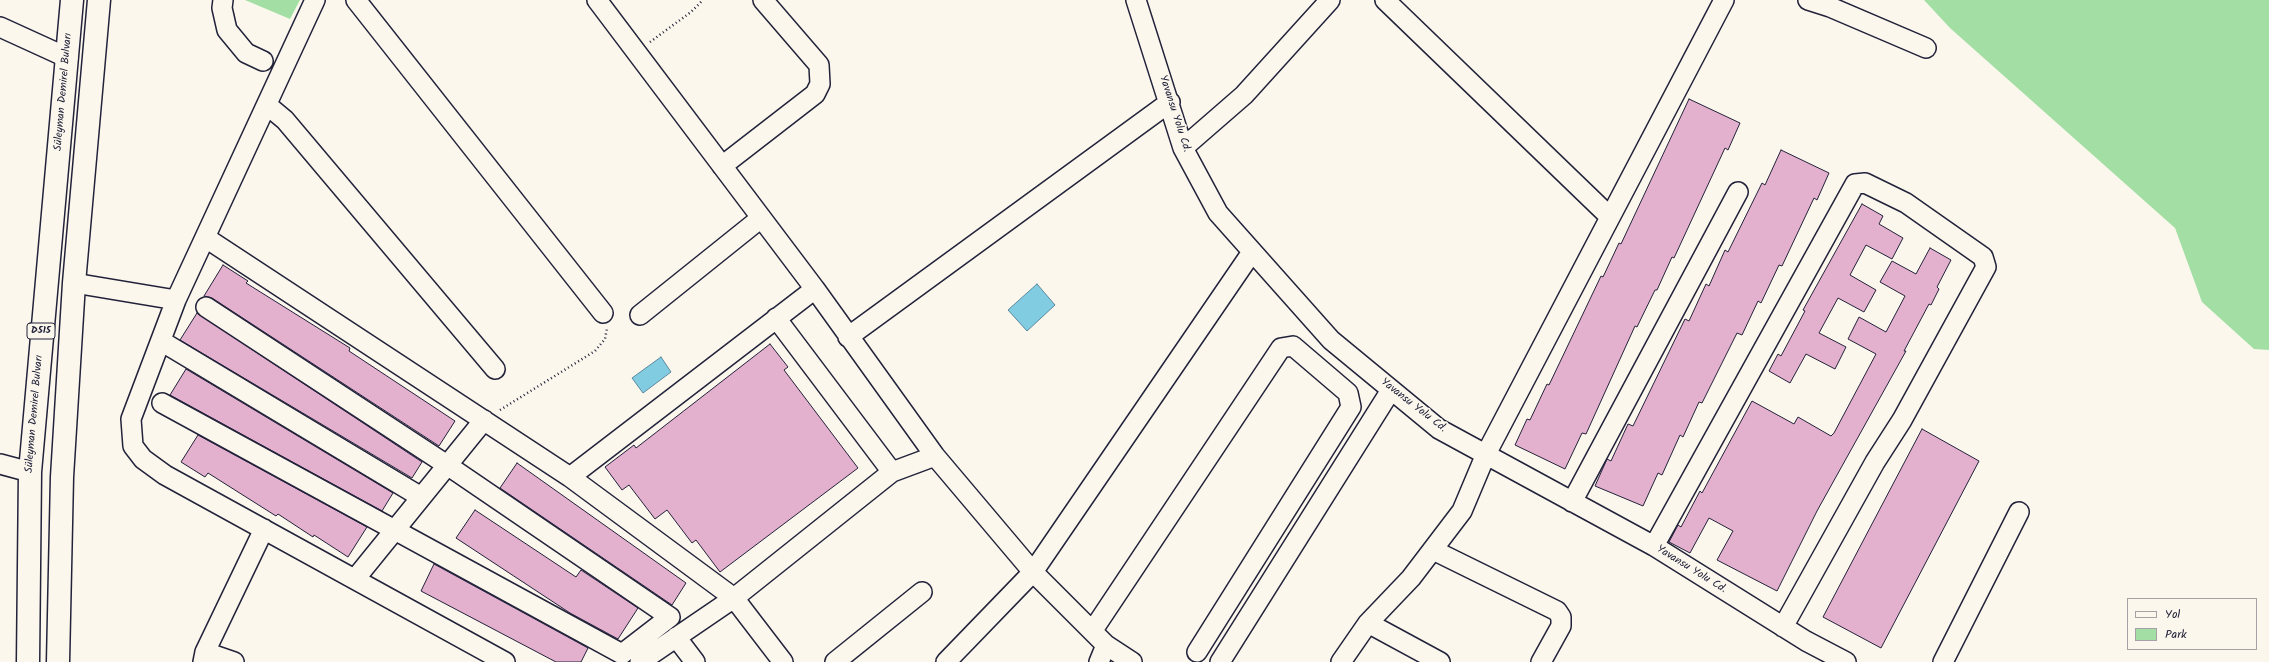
<!DOCTYPE html>
<html>
<head>
<meta charset="utf-8">
<style>
	body { margin:0 }
	#map { position:relative; width:2269px; height:662px; overflow:hidden; background:#fbf7ec; font-family:Kalam,sans-serif }
	canvas { display:block }
	.legend { position:absolute; left:2127px; top:598px; width:130px; height:52px; box-sizing:border-box; background:#fbf7ec; border:1px solid #a4a2a5; margin:0; padding:5px 7px; list-style:none; font-size:12px; color:#22223b }
	.legend li { display:flex; align-items:center; gap:8px; height:20px }
	.legend b { width:20px; border:1px solid #a4a2a5 }
</style>
</head>
<body>
<div id="map">
<canvas width="2269" height="662"></canvas>
<ul class="legend">
<li><b style="height:5px;background:#fbf7ec"></b>Yol</li>
<li><b style="height:11px;background:#a3dfa5"></b>Park</li>
</ul>
</div>
<script>
const g = document.querySelector('canvas').getContext('2d');
g.lineJoin = 'round';
function paint(path, color) {
  g.fillStyle = color;
  g.fill(path, 'evenodd');
}
function toPath(rows) {
  const path = new Path2D();
  for (const r of rows) {
    path.moveTo(r[0], r[1]);
    for (let i = 2; i < r.length; i += 2) path.lineTo(r[i], r[i + 1]);
  }
  return path;
}
function trace(path, color, width, dash) {
  g.strokeStyle = color;
  g.lineWidth = width;
  g.lineCap = dash ? 'butt' : 'round';
  g.setLineDash(dash || []);
  g.stroke(path);
}
function label(font, color, halo, rows, align = 'center') {
  g.font = font + ' Kalam,sans-serif';
  g.lineWidth = 3.5;
  g.setLineDash([]);
  g.textBaseline = 'middle';
  g.strokeStyle = halo;
  g.fillStyle = color;
  for (const [text, x, y, turn = 0] of rows) {
    g.save();
    g.translate(x, y);
    g.rotate((+turn || 0) * Math.PI / 180);
    g.textAlign = isNaN(turn) ? turn : align;
    if (halo) g.strokeText(text, 0, 0);
    g.fillText(text, 0, 0);
    g.restore();
  }
}
paint(toPath([
	[245,0,300,0,290,19],
	[1924,0,2269,0,2269,350,2254,349,2202,302,2175,228,1950,28]
]), '#a3dfa5');
const water = toPath([
	[1037,284,1055,305,1027,331,1008,310,1037,284],
	[661,357,671,372,643,393,632,378,661,357]
]);
paint(water, '#81cce1');
trace(water, '#5b889f', 1);
const building = toPath([
	[1689,99,1740,123,1728,150,1725,148,1674,258,1672,257,1657,290,1655,290,1637,327,1635,326,1586,434,1582,433,1565,469,1515,445,1527,419,1530,420,1547,384,1549,385,1601,276,1603,277,1619,243,1621,244,1689,99],
	[1781,150,1829,173,1817,200,1814,198,1782,266,1779,265,1761,303,1758,301,1742,335,1737,333,1702,403,1699,402,1683,437,1680,435,1662,475,1658,473,1643,506,1595,486,1607,459,1611,461,1628,424,1633,426,1685,319,1689,321,1706,284,1709,286,1725,250,1728,252,1762,183,1765,185,1781,150],
	[1862,204,1883,216,1879,224,1903,238,1892,259,1866,245,1850,275,1876,290,1864,312,1838,298,1819,333,1846,347,1835,369,1806,354,1790,383,1769,371,1778,354,1781,356,1805,311,1803,310,1862,204],
	[1930,248,1951,260,1937,287,1939,289,1931,305,1929,304,1904,351,1906,351,1817,511,1777,591,1717,560,1733,531,1709,518,1690,553,1669,542,1678,525,1681,527,1700,491,1702,493,1752,401,1794,424,1798,417,1831,436,1834,433,1876,354,1848,339,1859,317,1886,332,1905,296,1880,282,1892,261,1916,274,1930,248],
	[223,265,248,281,246,283,350,348,349,351,455,421,439,446,212,298,204,296,223,265],
	[197,313,422,462,412,478,180,340,197,313],
	[770,344,788,367,784,370,858,468,720,572,696,540,692,543,667,510,655,519,629,485,622,490,605,467,634,445,636,448,770,344],
	[186,369,393,493,382,511,170,395,186,369],
	[1922,429,1979,461,1881,648,1823,617,1922,429],
	[198,435,367,527,348,557,314,535,313,537,278,514,276,516,208,473,205,477,181,462,198,435],
	[517,463,686,583,672,605,500,488,517,463],
	[475,510,576,577,581,570,638,608,618,639,570,613,456,538,475,510],
	[434,564,588,648,581,662,556,662,421,591,434,564]
]);
paint(building, '#e3b0cd');
trace(building, '#22223b', 1);
const minor = toPath([
	[223,0,222,8,227,30,246,53,263,61],
	[315,0,176,300,131,419,133,446,143,459,165,475,505,662],
	[356,0,603,313],
	[597,0,815,289],
	[1136,0,1183,148,1218,213,1331,340,1439,429,1654,546,1806,641,1846,662],
	[1385,0,1610,217],
	[1808,0,1830,7,1926,48],
	[0,27,68,58],
	[267,105,285,120,495,369],
	[1183,148,1244,95,1330,0],
	[722,166,815,94,820,84,819,65,763,0],
	[206,238,570,477,734,598,783,662],
	[74,283,176,300],
	[640,315,761,218],
	[776,318,892,472],
	[848,337,1170,102],
	[161,341,421,497],
	[162,403,622,654,670,617,447,465,206,307],
	[0,464,30,472],
	[570,477,815,289,935,456,1033,572,1106,645,1132,662],
	[1572,502,1738,192],
	[1654,546,1855,184,1865,183,1906,203,1983,257,1986,267,1902,420,1875,462,1783,627],
	[1433,550,1557,611,1561,617,1561,626,1541,662],
	[355,579,484,420],
	[1368,623,1440,662],
	[1093,630,1281,348,1293,346,1348,393,1351,407,1197,652],
	[676,637,695,662],
	[205,652,234,662],
	[203,662,205,652,264,529],
	[640,662,734,598,892,472,935,456],
	[835,662,922,592],
	[946,662,1033,572,1252,252],
	[1099,662,1106,645],
	[1220,662,1391,390],
	[1341,662,1368,623,1411,578,1462,511,1486,454,1724,0],
	[1943,662,2019,512]
]);
const highway = toPath([
	[28,662,30,472,72,0],
	[58,662,62,477,74,283,99,0]
]);
trace(minor, '#22223b', 22);
trace(highway, '#22223b', 25);
trace(toPath([
	[650,42,691,12,703,0],
	[500,410,595,351,605,339,607,328]
]), '#22223b', 2.5, [1, 3]);
trace(minor, '#fbf7ec', 19);
trace(highway, '#fbf7ec', 22);
for (const [x, y, w] of [
	[41,331,28]
]) {
  const box = new Path2D();
  box.roundRect(x - w / 2, y - 8, w, 16, 3);
  g.fillStyle = '#fbf7ec';
  g.fill(box);
  trace(box, '#22223b', 1);
}
label('bold 10px', '#22223b', null, [
	["D515",41,331]
]);
label('11px', '#22223b', '#fbf7ec', [
	["Süleyman Demirel Bulvarı",64,92,-85],
	["Yavansu Yolu Cd.",1174,114,72],
	["Yavansu Yolu Cd.",1413,406,38],
	["Süleyman Demirel Bulvarı",35,414,-85],
	["Yavansu Yolu Cd.",1691,570,32]
]);
</script>
</body>
</html>
